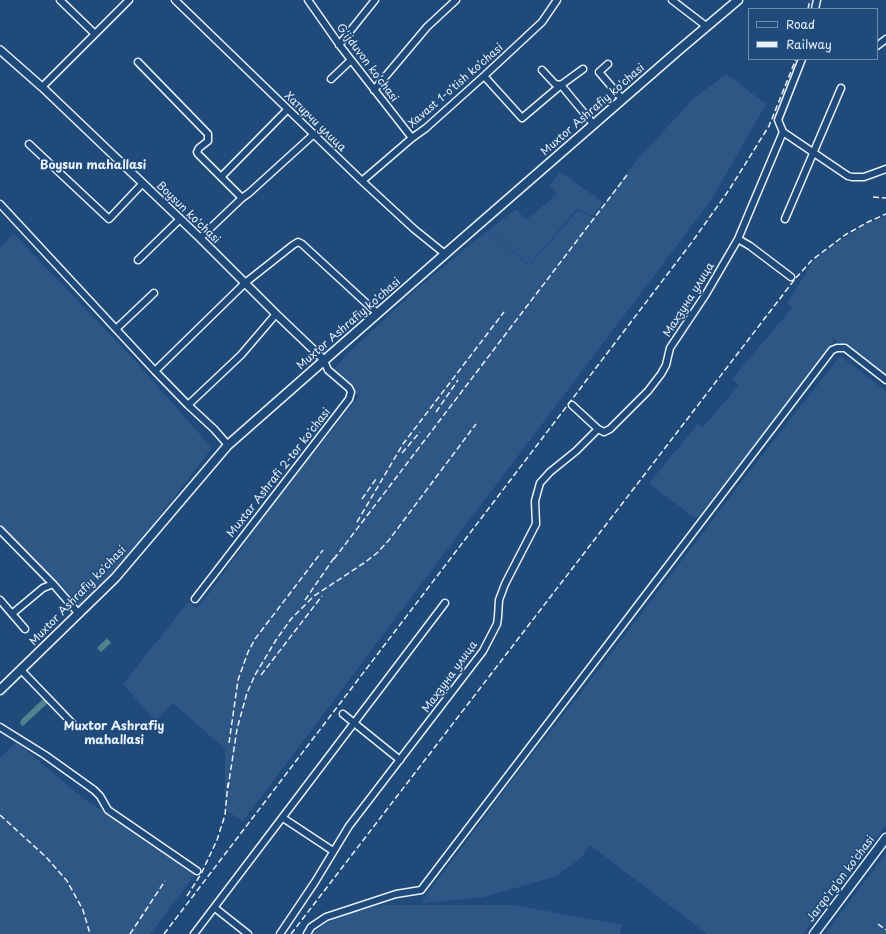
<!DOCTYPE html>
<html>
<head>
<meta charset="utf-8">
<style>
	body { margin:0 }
	#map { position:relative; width:886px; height:934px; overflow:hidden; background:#1f4a7a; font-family:"Playpen Sans",sans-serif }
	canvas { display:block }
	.legend { position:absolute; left:748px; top:8px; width:130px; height:52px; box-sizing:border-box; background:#1f4a7a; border:1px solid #6f8dac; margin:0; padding:5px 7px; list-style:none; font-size:12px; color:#e8f1f8 }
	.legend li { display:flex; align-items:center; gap:8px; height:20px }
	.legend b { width:20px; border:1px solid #6f8dac }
</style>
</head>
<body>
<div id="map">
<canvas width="886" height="934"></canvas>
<ul class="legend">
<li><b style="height:5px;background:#1f4a7a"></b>Road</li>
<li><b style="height:5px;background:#e8f1f8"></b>Railway</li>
</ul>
</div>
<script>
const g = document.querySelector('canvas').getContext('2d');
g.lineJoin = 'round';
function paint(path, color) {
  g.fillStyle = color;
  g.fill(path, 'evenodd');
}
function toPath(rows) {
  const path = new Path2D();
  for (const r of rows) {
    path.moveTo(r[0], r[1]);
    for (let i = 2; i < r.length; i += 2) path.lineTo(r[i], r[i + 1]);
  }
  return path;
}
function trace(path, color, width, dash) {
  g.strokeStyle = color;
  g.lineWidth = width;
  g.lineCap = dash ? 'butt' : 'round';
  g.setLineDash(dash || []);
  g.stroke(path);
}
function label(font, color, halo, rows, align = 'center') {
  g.font = font + ' "Playpen Sans",sans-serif';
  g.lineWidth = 3.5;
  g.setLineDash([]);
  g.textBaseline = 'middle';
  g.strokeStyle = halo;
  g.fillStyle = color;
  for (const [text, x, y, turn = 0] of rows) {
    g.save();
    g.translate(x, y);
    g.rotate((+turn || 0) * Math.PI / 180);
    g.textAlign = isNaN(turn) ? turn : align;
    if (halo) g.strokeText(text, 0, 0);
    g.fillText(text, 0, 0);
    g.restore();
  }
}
paint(toPath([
	[726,74,766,104,713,197,243,821,225,810,225,749,173,703,155,721,123,684,188,602,197,608,210,592,274,503,359,396,333,371,345,356,419,287,488,230,529,266,578,210,593,218,637,160,692,100],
	[560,172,603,202,592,216,577,209,529,265,489,230,516,209,526,220,557,194,549,186],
	[886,216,886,377,833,338,833,342,698,518,693,517,649,483,698,424,703,427,739,385,732,379,792,308,787,303,814,260,844,238,870,222],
	[14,234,138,364,212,448,129,556,78,609,0,526,0,247],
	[840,356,886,391,886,825,803,934,707,934,590,845,580,859,554,877,484,897,423,903,423,900,509,784,576,699,743,480],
	[16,742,88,802,150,840,195,874,150,934,0,934,0,758],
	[886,853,886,934,825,934],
	[382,905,513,905,622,925,620,934,312,934,326,923,353,912]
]), '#2e5786');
paint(toPath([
	[107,638,111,643,101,652,97,648],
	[45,698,48,703,26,723,23,726,21,725,20,722,22,719,43,699]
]), '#50838f');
const minor = toPath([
	[60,0,95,34],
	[175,0,362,181,414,229,445,254],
	[308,0,341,47,412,138],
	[672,0,706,26],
	[815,9,817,0],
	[339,45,375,0],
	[877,46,886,39],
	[138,62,208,134,208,141,199,148,197,152,198,154,242,198],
	[608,64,599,72,622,99],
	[542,70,555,84,561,85,594,125],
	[484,76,522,118,561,85,583,69],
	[331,79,351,60],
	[42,87,129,0],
	[374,90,427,27,456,0],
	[783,132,848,176,852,177,864,177,886,169],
	[29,144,109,219,142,184],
	[221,177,287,110],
	[362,181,412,138,426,128,484,76,542,22,557,0],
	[0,204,155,371,188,405,214,429,228,445],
	[785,219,841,88],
	[200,238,242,198,249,193,314,134],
	[738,239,750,246,791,277],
	[138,260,179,220],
	[116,329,154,293],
	[155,371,245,283,293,245,298,242,302,244,377,313],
	[188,405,241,355,276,314],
	[572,405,598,429],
	[0,530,53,584,79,614],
	[195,599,349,399,351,392,349,388,328,370,324,361],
	[0,600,25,629],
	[13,613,43,588,53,584],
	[21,670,73,724],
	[343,714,400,760],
	[0,727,45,755,94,790,100,796,108,810,197,871],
	[283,818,333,851],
	[215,908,248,934],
	[194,934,445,603],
	[280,934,315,882,349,826,483,651,497,624,498,617,499,600,505,584,536,524,535,501,540,483,550,472,576,451,598,429,604,432,610,429,648,391,661,374,666,365,670,348,706,294,738,239,783,132,778,120,802,59],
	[307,934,311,927,326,917,396,894,421,890,832,350,837,348,845,348,886,380]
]);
const tertiary = toPath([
	[0,50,42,87,200,238,276,314,321,357,324,361]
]);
const secondary = toPath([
	[0,690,115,578,228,445,453,247,679,50,738,0],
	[814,934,886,838]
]);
trace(minor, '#e8f1f8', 9);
trace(tertiary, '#e8f1f8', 10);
trace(secondary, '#e8f1f8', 11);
trace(minor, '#1f4a7a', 6);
trace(tertiary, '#1f4a7a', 7);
trace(secondary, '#1f4a7a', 8);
trace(toPath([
	[808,9,810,0],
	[873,197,886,198],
	[436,412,458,380],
	[402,453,420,432],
	[362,499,376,479],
	[357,522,403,444,504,312],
	[334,559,627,175],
	[305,600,336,555],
	[261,675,322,596],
	[229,743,238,680,248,652,255,639,323,550],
	[228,788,237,729,247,693,255,675,276,640,291,619,314,596,364,563,377,553,389,540,476,424],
	[0,815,46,857,67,881,83,910,90,934],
	[187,896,201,874,217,840,225,815,228,783],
	[878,924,886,930],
	[130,934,165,881],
	[164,934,692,242,729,190,769,126,796,59],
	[291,934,795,279,812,260,845,235,868,222,886,214]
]), '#e8f1f8', 1.5, [6, 3]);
label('11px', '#e8f1f8', '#1f4a7a', [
	["G'ijduvon ko'chasi",367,63,53],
	["Xavast 1-o'tish ko'chasi",456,86,-41],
	["Muxtor Ashrafiy ko'chasi",593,110,-41],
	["Хатирчи улица",315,122,44],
	["Boysun ko'chasi",188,213,44],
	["Махзуна улица",689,300,-58],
	["Muxtor Ashrafiy ko'chasi",349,324,-41],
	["Muxtar Ashrafi 2-tor ko'chasi",279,473,-52],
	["Muxtor Ashrafiy ko'chasi",78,596,-46],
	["Махзуна улица",450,677,-54],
	["Jarqo'rg'on ko'chasi",841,879,-53]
]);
label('bold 12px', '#e8f1f8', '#1f4a7a', [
	["Boysun mahallasi",93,166],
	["Muxtor Ashrafiy",114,727],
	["mahallasi",114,741]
]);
</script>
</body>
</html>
